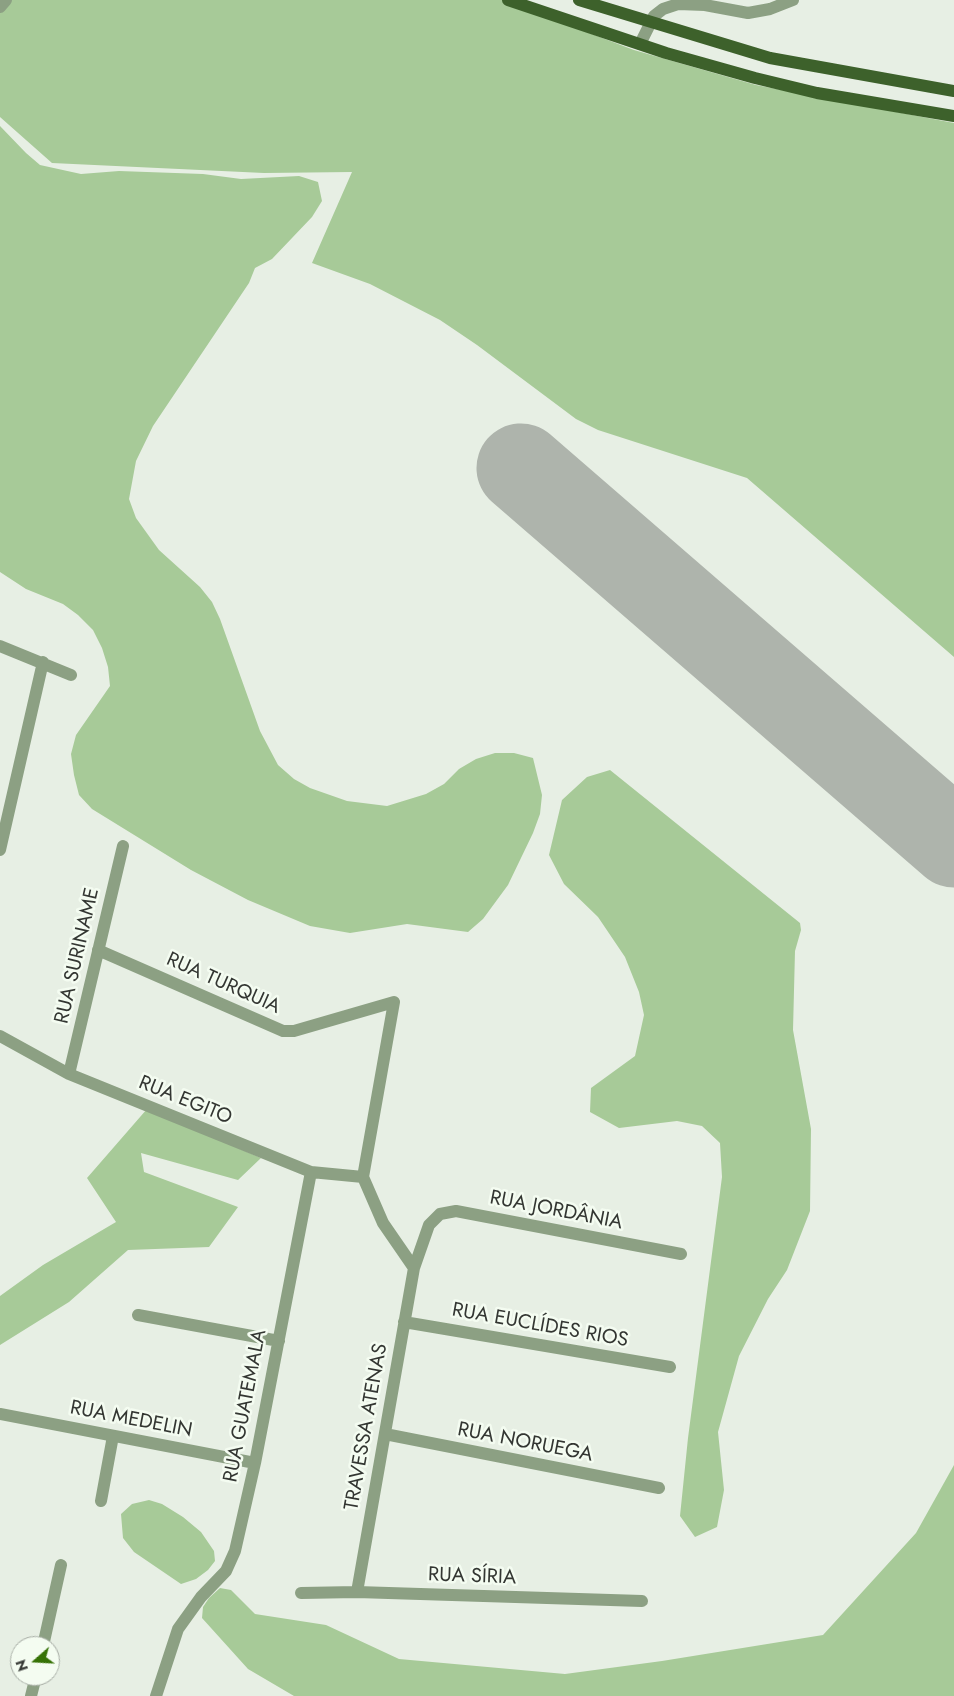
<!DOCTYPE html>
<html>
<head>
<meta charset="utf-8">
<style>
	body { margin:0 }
	#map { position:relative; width:954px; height:1696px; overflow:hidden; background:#e7efe4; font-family:Jost,sans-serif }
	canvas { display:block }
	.north { position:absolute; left:10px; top:1636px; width:50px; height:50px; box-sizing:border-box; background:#f4fcf1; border:1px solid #a7ada5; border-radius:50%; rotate:251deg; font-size:14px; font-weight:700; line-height:20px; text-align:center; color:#333632 }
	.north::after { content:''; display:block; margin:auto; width:18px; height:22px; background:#367206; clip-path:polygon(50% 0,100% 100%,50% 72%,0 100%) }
</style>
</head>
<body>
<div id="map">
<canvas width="954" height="1696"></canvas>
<div class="north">N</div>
</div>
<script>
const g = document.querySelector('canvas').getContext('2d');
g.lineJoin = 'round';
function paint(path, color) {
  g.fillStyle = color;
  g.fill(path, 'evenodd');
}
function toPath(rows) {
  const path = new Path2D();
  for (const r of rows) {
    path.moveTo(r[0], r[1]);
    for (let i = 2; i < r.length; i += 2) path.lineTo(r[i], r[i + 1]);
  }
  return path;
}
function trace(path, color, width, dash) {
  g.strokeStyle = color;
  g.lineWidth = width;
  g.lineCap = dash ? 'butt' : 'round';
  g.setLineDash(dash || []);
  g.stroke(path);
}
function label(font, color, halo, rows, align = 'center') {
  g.font = font + ' Jost,sans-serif';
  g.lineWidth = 5;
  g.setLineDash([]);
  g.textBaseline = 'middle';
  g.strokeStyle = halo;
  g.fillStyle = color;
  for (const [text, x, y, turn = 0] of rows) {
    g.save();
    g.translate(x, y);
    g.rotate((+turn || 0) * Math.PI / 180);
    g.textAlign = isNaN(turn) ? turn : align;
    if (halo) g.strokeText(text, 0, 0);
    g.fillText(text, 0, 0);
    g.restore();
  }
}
paint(toPath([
	[0,0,502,0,634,50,756,85,954,123,954,657,747,478,598,430,576,419,477,345,440,320,370,284,312,263,352,172,264,173,52,163,0,117],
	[0,126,26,153,40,165,81,174,119,171,203,174,241,179,299,176,318,182,322,201,312,217,272,259,255,268,249,283,153,426,136,461,129,499,136,518,159,550,200,587,212,602,220,619,260,731,278,765,294,779,310,788,347,801,387,806,426,794,444,784,459,769,476,759,495,753,514,753,533,758,542,795,540,814,533,833,508,885,483,919,468,932,407,924,350,933,310,926,248,900,191,870,92,809,79,795,74,775,71,754,76,735,110,686,108,667,102,648,93,630,78,615,63,604,26,589,0,572],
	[610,770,800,923,801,930,795,951,793,1030,811,1129,810,1211,787,1270,768,1299,739,1356,718,1432,724,1490,717,1527,695,1537,680,1516,688,1438,722,1177,720,1143,702,1126,677,1121,619,1128,590,1112,591,1088,635,1056,644,1015,639,992,625,957,598,917,564,884,549,855,562,800,587,777],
	[147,1109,261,1158,238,1180,141,1153,144,1172,238,1207,209,1247,128,1250,69,1302,0,1345,0,1296,43,1265,116,1222,87,1178],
	[954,1465,954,1696,294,1696,248,1669,202,1618,203,1607,209,1598,220,1588,231,1590,255,1614,326,1625,399,1659,565,1674,662,1661,823,1635,916,1533],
	[149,1500,162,1504,183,1517,201,1532,214,1551,215,1561,208,1570,196,1579,181,1584,134,1552,123,1538,121,1514,132,1504]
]), '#a7ca98');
trace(toPath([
	[521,468,954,843]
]), '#aeb4ac', 89);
trace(toPath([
	[0,7,6,0],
	[640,44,654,16,663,9,678,4,705,5,748,13,770,9,793,0],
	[0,646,71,675],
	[0,850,43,662],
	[98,950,283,1031,294,1031,394,1002,363,1177,383,1223,414,1268],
	[0,1036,69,1074,311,1172,363,1177],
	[69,1074,123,846],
	[138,1315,279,1341],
	[404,1322,670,1367],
	[0,1414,255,1463],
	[385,1434,659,1488],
	[101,1501,113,1436],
	[357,1592,414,1268,429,1225,440,1214,456,1211,681,1254],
	[301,1593,357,1592,642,1601],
	[43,1646,61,1565],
	[31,1696,36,1676],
	[156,1696,178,1629,201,1597,226,1571,235,1551,255,1463,311,1172]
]), '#8ca083', 12);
trace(toPath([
	[508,0,666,53,755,78,817,93,954,116],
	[579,0,770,58,954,91]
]), '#3d612b', 12);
label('20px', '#333632', '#f4fcf1', [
	["RUA SURINAME",78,956,-77],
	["RUA TURQUIA",223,984,24],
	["RUA EGITO",185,1101,22],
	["RUA JORDÂNIA",556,1211,11],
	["RUA EUCLÍDES RIOS",540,1326,10],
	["RUA GUATEMALA",246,1406,-79],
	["RUA MEDELIN",131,1420,11],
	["TRAVESSA ATENAS",367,1427,-80],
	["RUA NORUEGA",525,1443,11],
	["RUA SÍRIA",472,1577,2]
]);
</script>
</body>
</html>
